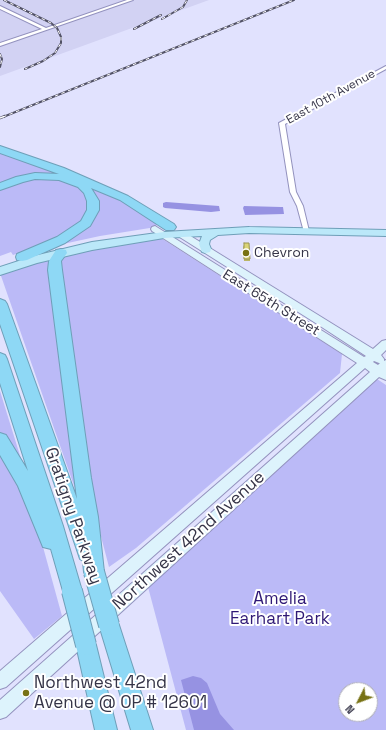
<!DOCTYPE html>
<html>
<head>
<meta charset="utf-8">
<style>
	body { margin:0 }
	#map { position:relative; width:386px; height:730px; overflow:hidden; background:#e1e2fe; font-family:"Space Grotesk",sans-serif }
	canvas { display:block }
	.north { position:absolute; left:338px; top:682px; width:40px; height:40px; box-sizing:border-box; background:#fff; border:1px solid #aeaeb5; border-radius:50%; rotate:228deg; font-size:11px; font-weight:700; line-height:16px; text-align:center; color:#353447 }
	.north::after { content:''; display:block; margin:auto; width:14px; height:18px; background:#787214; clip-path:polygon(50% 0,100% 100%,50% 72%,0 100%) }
</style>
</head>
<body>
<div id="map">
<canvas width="386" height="730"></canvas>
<div class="north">N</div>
</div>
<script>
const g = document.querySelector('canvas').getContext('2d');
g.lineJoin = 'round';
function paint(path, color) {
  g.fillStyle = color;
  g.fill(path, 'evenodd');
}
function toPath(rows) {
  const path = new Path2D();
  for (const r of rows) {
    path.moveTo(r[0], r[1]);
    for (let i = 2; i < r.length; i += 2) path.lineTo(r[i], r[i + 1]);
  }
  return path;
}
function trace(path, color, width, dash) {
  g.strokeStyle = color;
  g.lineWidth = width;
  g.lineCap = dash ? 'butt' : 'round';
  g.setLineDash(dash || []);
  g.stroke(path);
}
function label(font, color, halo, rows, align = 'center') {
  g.font = font + ' "Space Grotesk",sans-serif';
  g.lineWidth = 4;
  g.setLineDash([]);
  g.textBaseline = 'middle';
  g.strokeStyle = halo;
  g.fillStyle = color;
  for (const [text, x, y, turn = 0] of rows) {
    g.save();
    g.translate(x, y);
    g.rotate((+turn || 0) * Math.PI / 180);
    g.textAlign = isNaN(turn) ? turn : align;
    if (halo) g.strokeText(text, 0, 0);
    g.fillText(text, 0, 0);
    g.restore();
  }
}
paint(toPath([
	[0,0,209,0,0,76]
]), '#d2d2f3');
paint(toPath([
	[0,151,66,175,54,174,0,184],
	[33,179,60,180,78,186,86,194,89,210,75,229,39,246,13,255,11,252,0,256,0,190,9,185],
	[85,185,112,195,157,223,156,227,100,236,54,246,90,220],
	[161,238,342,354,340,373,136,548,109,567,92,502,60,257,65,255],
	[51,258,80,503,0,273],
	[377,379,386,385,386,730,186,730,148,587],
	[346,690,370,690,370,714,346,714],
	[0,391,26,475,0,435],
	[0,451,15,478,40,536,62,616,34,639,0,591]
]), '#bbbaf7');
paint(toPath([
	[166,202,219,206,220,211,211,212,165,208,163,207,163,203],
	[244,206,281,207,283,207,284,214,245,215,243,208],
	[193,676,201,678,207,683,220,714,234,730,194,730,181,680]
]), '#9692e2');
const minor = toPath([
	[127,0,133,0,0,46,0,43,42,29,0,9,0,6,46,28,127,0],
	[386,66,386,69,285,124,296,192,303,206,309,231,308,232,304,232,297,206,290,192,279,123,386,66]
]);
const secondary = toPath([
	[155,226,364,357,366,356,314,322,178,236,176,234,178,232,184,232,373,349,382,341,386,340,386,350,381,355,384,359,384,361,386,360,386,380,379,377,6,717,0,719,0,700,370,372,365,368,6,687,0,689,0,671,357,363,152,231,151,229,152,227,155,226],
	[374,361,379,363,380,363,378,365,373,362,374,361]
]);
const primary = toPath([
	[249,227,386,230,386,236,249,233,218,235,210,240,209,244,211,249,210,252,206,253,202,252,199,244,202,236,164,238,92,250,37,263,0,275,0,267,34,256,92,242,164,232,249,227]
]);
const motorway = toPath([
	[0,146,64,168,128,196,174,224,176,227,174,230,166,230,120,200,91,188,99,201,99,210,90,226,65,243,27,260,22,261,17,260,16,257,17,254,57,237,81,221,87,210,87,201,84,193,78,187,59,180,35,179,23,182,0,190,0,183,16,177,35,173,59,174,0,153,0,146],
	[61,249,66,250,67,253,61,261,62,270,91,478,98,517,104,572,101,579,94,581,87,579,84,572,83,561,80,559,78,553,0,324,0,299,5,301,7,304,77,499,48,270,49,261,56,250,61,249],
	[0,353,5,355,7,359,63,526,82,591,79,598,72,601,65,598,51,549,43,547,18,486,0,455,0,433,6,435,28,471,0,383,0,353],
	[109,615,116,618,119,625,153,730,131,730,99,625,102,618,109,615],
	[86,635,93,638,96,645,117,730,95,730,76,645,79,638,86,635]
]);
trace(minor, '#9392be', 2);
trace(secondary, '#9392be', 2);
trace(primary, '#6f9fb8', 2);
trace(motorway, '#6f9fb8', 2);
paint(minor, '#fff');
paint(secondary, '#ddf3fc');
paint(primary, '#bbe8f9');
paint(motorway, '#8ed8f5');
const railFar1 = toPath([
	[4,0,51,23,57,28,61,37,61,43,55,53,43,61,25,69],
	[162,19,183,7,187,0],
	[134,29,161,15],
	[0,54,2,59,0,67],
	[3,117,294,0]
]);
const rail = toPath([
	[0,118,5,116]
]);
trace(railFar1, '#515165', 2);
trace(rail, '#515165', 2.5);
trace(railFar1, '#fff', 1, [3.5]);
trace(rail, '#fff', 1.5, [4.5]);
const motorwayBridge = toPath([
	[94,572,109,625],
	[72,591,86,645]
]);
trace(motorwayBridge, '#6f9fb8', 22, []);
trace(motorwayBridge, '#8ed8f5', 20);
paint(toPath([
	[243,245,250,259,250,261,244,261]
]), '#bbb666');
const building = toPath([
	[244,243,249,243,250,259,244,259,244,243]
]);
paint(building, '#dad477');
trace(building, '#999453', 1);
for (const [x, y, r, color] of [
	[246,253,4,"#787214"],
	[26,693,4,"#787214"]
]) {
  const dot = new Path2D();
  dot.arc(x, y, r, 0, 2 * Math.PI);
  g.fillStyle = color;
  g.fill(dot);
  trace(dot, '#fff', 1.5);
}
label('12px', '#353447', '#fff', [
	["East 10th Avenue",331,97,-29]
]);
label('14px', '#353447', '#fff', [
	["Chevron",254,253]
], 'left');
label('14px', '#353447', '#fff', [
	["East 65th Street",271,303,32]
]);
label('17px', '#353447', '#fff', [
	["Gratigny Parkway",73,516,71],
	["Northwest 42nd Avenue",189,541,-42]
]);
label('17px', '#2f1875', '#fff', [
	["Amelia",280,599],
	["Earhart Park",280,619]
]);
label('17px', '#353447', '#fff', [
	["Northwest 42nd",34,683],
	["Avenue @ OP # 12601",34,703]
], 'left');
</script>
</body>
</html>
